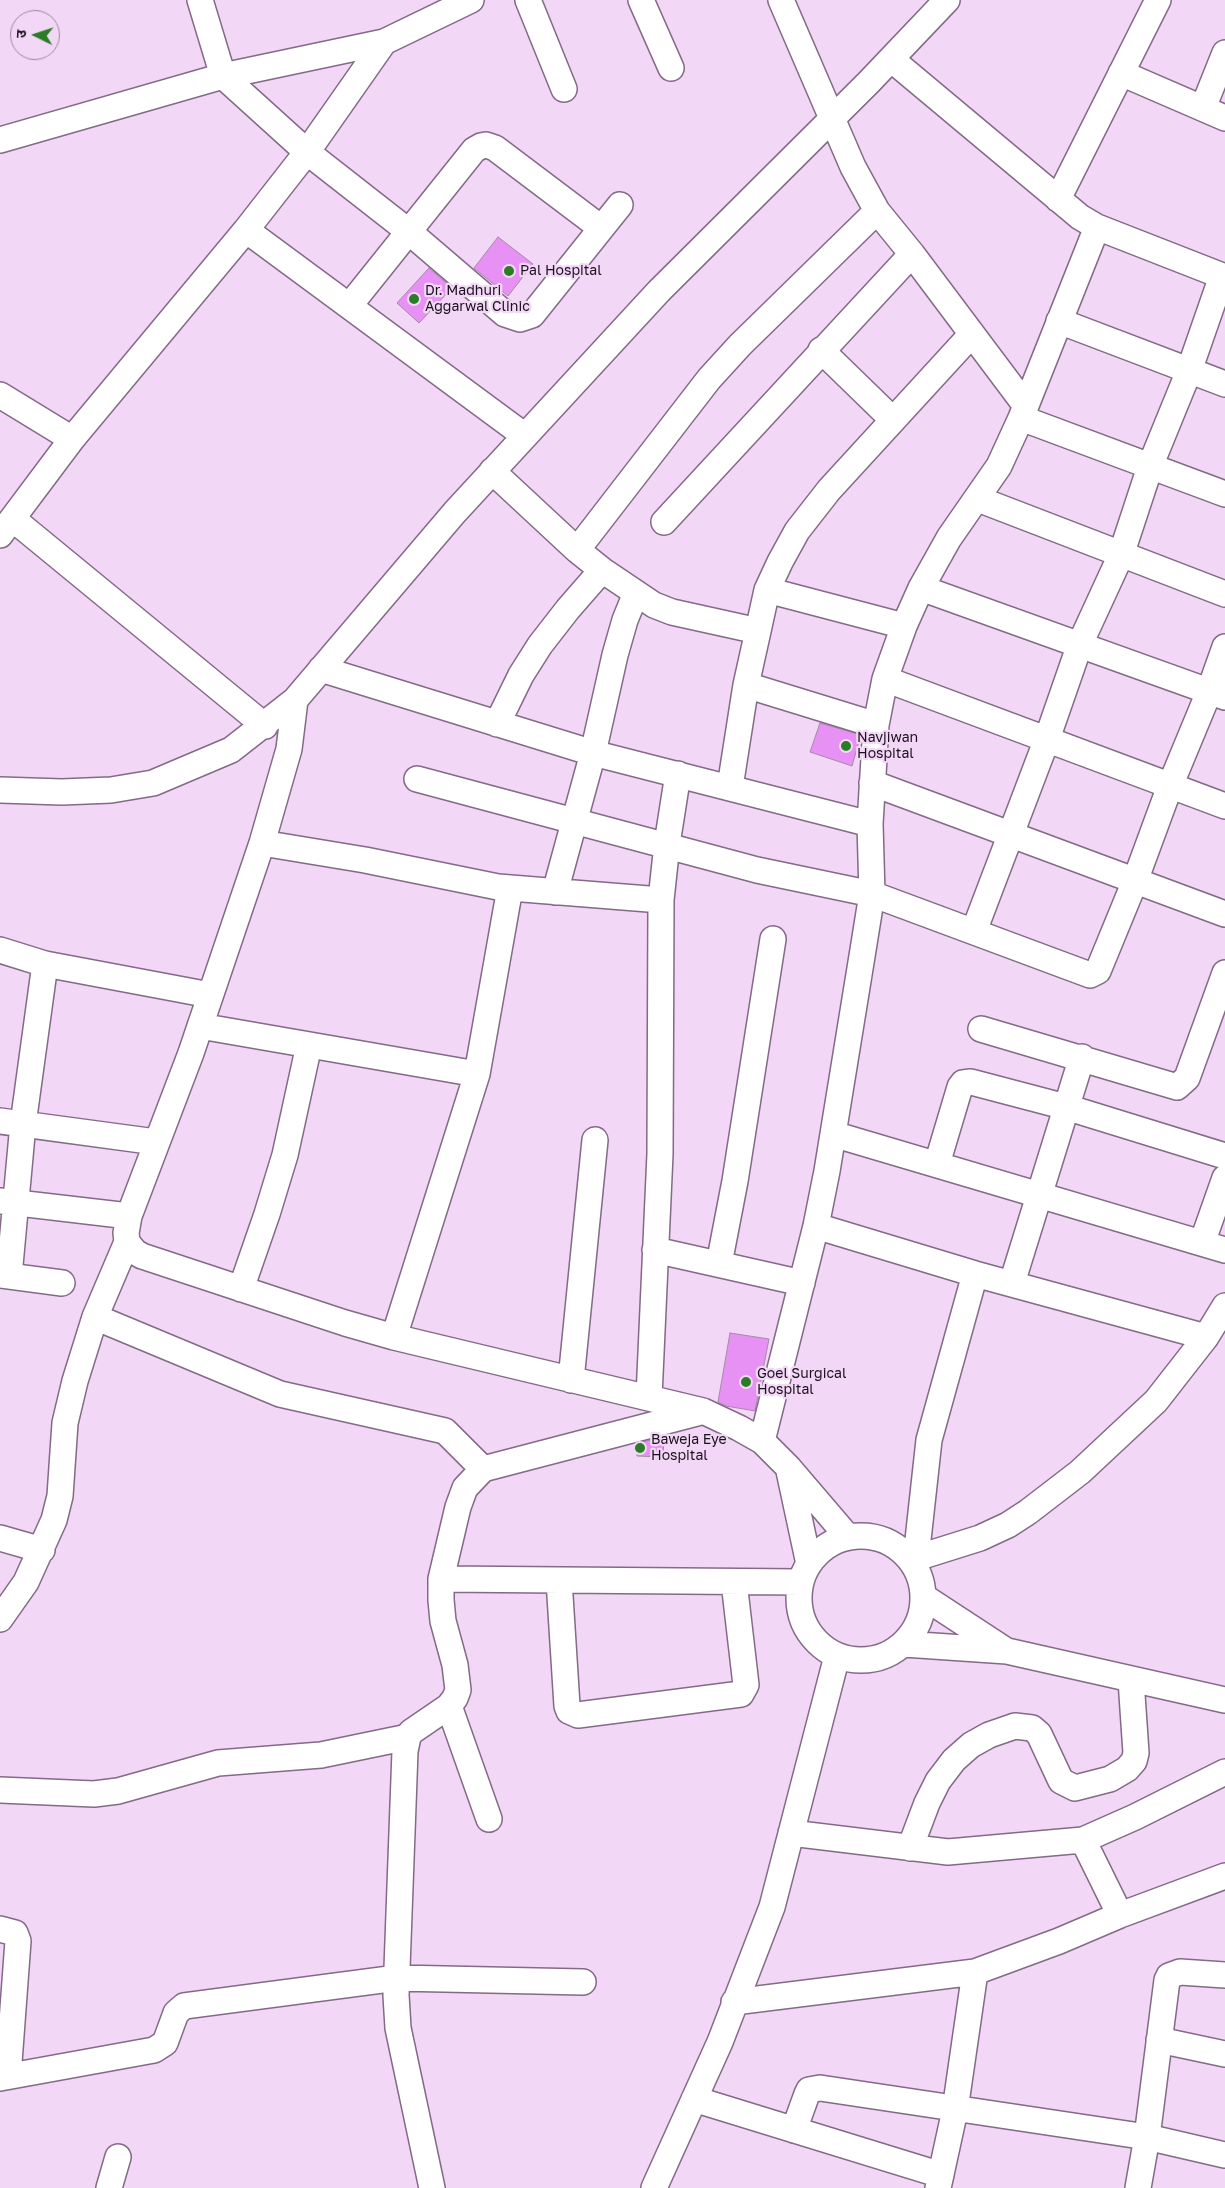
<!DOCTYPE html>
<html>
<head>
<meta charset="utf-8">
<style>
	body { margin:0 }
	#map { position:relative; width:1225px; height:2188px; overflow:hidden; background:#f3d7f6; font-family:"Golos Text","Noto Sans Devanagari",sans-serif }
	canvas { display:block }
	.north { position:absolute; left:10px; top:10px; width:50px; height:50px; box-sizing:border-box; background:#f3d7f6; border:1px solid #9d889f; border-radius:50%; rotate:274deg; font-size:14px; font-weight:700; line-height:20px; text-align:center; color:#1b121d }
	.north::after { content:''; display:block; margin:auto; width:18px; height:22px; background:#2b7c26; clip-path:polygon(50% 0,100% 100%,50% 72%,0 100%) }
</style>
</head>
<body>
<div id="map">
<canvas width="1225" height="2188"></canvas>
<div class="north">उ</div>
</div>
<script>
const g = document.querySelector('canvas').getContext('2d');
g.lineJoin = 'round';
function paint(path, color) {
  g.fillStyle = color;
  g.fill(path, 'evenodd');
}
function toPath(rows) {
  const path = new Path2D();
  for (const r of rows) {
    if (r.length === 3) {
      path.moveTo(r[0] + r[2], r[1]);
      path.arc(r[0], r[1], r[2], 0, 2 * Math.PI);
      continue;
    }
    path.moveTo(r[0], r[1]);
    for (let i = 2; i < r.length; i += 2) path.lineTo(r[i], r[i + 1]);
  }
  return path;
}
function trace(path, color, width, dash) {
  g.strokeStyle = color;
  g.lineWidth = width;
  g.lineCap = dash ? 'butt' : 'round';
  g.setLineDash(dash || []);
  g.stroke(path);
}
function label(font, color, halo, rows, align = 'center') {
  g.font = font + ' "Golos Text",sans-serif';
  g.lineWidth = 4.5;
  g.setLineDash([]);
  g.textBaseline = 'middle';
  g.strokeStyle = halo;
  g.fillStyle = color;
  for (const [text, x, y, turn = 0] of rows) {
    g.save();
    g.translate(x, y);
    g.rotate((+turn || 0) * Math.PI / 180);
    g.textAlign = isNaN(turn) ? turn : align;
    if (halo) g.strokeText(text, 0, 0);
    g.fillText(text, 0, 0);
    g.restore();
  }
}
const building = toPath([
	[498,237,533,264,508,296,474,268,498,237],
	[429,268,452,288,419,323,397,303,429,268],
	[820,723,861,735,852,766,810,752,820,723],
	[730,1333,769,1339,755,1411,726,1406,718,1402,730,1333],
	[664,1437,663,1457,637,1456,638,1443,664,1437]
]);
paint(building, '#e891f5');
trace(building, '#a38aa7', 1);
const minor = toPath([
	[200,0,223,76,307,152,408,231,505,314,520,319,532,315,620,205],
	[528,0,564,89],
	[641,0,671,68],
	[781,0,853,167,877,211,912,254,1026,406],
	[891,59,1080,217,1097,227,1225,277],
	[1121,73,1225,118],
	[1203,108,1225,53],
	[0,140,223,76,384,42,471,0],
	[1058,199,1158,0],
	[246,230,525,436],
	[350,305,474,150,481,146,486,145,495,148,601,228],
	[1059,321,1225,384],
	[821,350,893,420],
	[0,395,72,439],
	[1021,418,1225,494],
	[492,471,577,550,602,570,654,605,672,612,758,631],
	[978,499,1225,594],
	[13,519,265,726],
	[664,522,912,254],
	[0,535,72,439,246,230,307,152,384,42],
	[577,550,709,379,740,345,877,211],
	[921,588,1225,697],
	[767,590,904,626],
	[321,669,593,753,870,824],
	[885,679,1225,806],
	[746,685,876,725],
	[295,700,289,749,262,843,191,1053,129,1216,126,1233,127,1242,135,1252,142,1256,345,1323,394,1337,703,1411,739,1428,762,1441,789,1468,848,1537],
	[497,724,521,675,540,645,568,609,602,570],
	[417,779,757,870,872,894,1090,975,1098,971,1135,881,1170,786,1209,692,1225,647],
	[872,783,1225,914],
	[730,787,746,685,758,631,767,590,780,562,797,531,829,490,972,334],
	[0,790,62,792,111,790,153,783,231,750,295,700,455,512,659,291,869,82,947,0],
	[262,843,365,860,498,887,661,900],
	[555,892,593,753,615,655,625,620,636,593],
	[974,931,1047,739,1080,644,1121,555,1151,464,1189,371,1222,276],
	[0,950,45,964,210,995],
	[200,1026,477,1074],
	[981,1029,1177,1087,1187,1078,1225,973],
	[0,1121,156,1142],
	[833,1134,1225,1250],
	[937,1164,960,1087,963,1083,971,1082,1066,1107,1225,1156],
	[0,1201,129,1216],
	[816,1226,975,1274,1206,1337],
	[1202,1243,1225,1178],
	[655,1250,802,1283],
	[719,1264,735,1181,773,939],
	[0,1275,62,1283],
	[9,1276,23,1124,45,964],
	[1012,1283,1082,1057],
	[241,1289,267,1214,285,1155,309,1045],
	[95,1317,280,1394,445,1431,483,1469],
	[394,1337,477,1074,510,888],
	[571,1380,595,1140],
	[649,1397,660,1154,661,900,667,844,678,774],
	[762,1441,816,1226,827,1171,863,950,872,894,870,824,876,725,885,679,904,626,921,588,949,538,999,466,1021,418,1097,227],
	[789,1471,809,1564],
	[861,1598,62],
	[0,1538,42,1550],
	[916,1558,929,1440,975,1274],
	[910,1560,980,1538,1008,1525,1028,1512,1080,1472,1156,1401,1206,1337,1225,1306],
	[441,1579,801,1582],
	[559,1580,567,1706,569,1711,578,1715,741,1694,746,1685,734,1582],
	[924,1597,1005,1650],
	[0,1619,26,1582,54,1520,60,1496,65,1423,75,1381,95,1317,127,1242],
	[904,1644,1007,1651,1225,1700],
	[449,1706,489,1819],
	[0,1790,94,1794,118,1791,218,1763,321,1755,408,1737],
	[791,1833,948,1852,1083,1840],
	[910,1848,927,1803,938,1781,954,1760,971,1745,989,1735,1015,1726,1032,1728,1039,1734,1061,1781,1075,1788,1110,1779,1127,1769,1134,1761,1136,1753,1131,1680],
	[1120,1915,1083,1840,1135,1817,1225,1772],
	[0,1929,15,1933,18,1941,8,2076],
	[734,2002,975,1972,1059,1941,1120,1915,1225,1876],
	[1159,2040,1225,2054],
	[0,2078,154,2050,165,2043,176,2013,184,2006,397,1978,583,1982],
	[694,2099,941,2175],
	[794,2130,807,2094,809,2090,820,2088,1147,2137,1225,2155],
	[109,2188,118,2157],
	[432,2188,398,2028,396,1995,405,1751,408,1737,411,1732,449,1706,455,1698,458,1690,455,1665,443,1621,441,1600,441,1579,458,1507,465,1488,483,1469,701,1412],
	[654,2188,720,2042,772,1907,837,1656],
	[938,2188,955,2110,975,1972],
	[1138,2188,1147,2137,1167,1980,1169,1976,1180,1972,1225,1975]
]);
trace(minor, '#836a86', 28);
trace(minor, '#fff', 25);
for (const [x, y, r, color] of [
	[509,271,6,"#2b7c26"],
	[414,299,6,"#2b7c26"],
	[846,746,6,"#2b7c26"],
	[746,1382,6,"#2b7c26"],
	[640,1448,6,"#2b7c26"]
]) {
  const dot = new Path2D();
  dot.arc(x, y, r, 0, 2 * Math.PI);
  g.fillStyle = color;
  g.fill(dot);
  trace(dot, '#f3d7f6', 2);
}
label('14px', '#1b121d', '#f3d7f6', [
	["Pal Hospital",520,271],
	["Dr. Madhuri",425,291],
	["Aggarwal Clinic",425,307],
	["Navjiwan",857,738],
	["Hospital",857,754],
	["Goel Surgical",757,1374],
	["Hospital",757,1390],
	["Baweja Eye",651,1440],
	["Hospital",651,1456]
], 'left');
</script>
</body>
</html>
